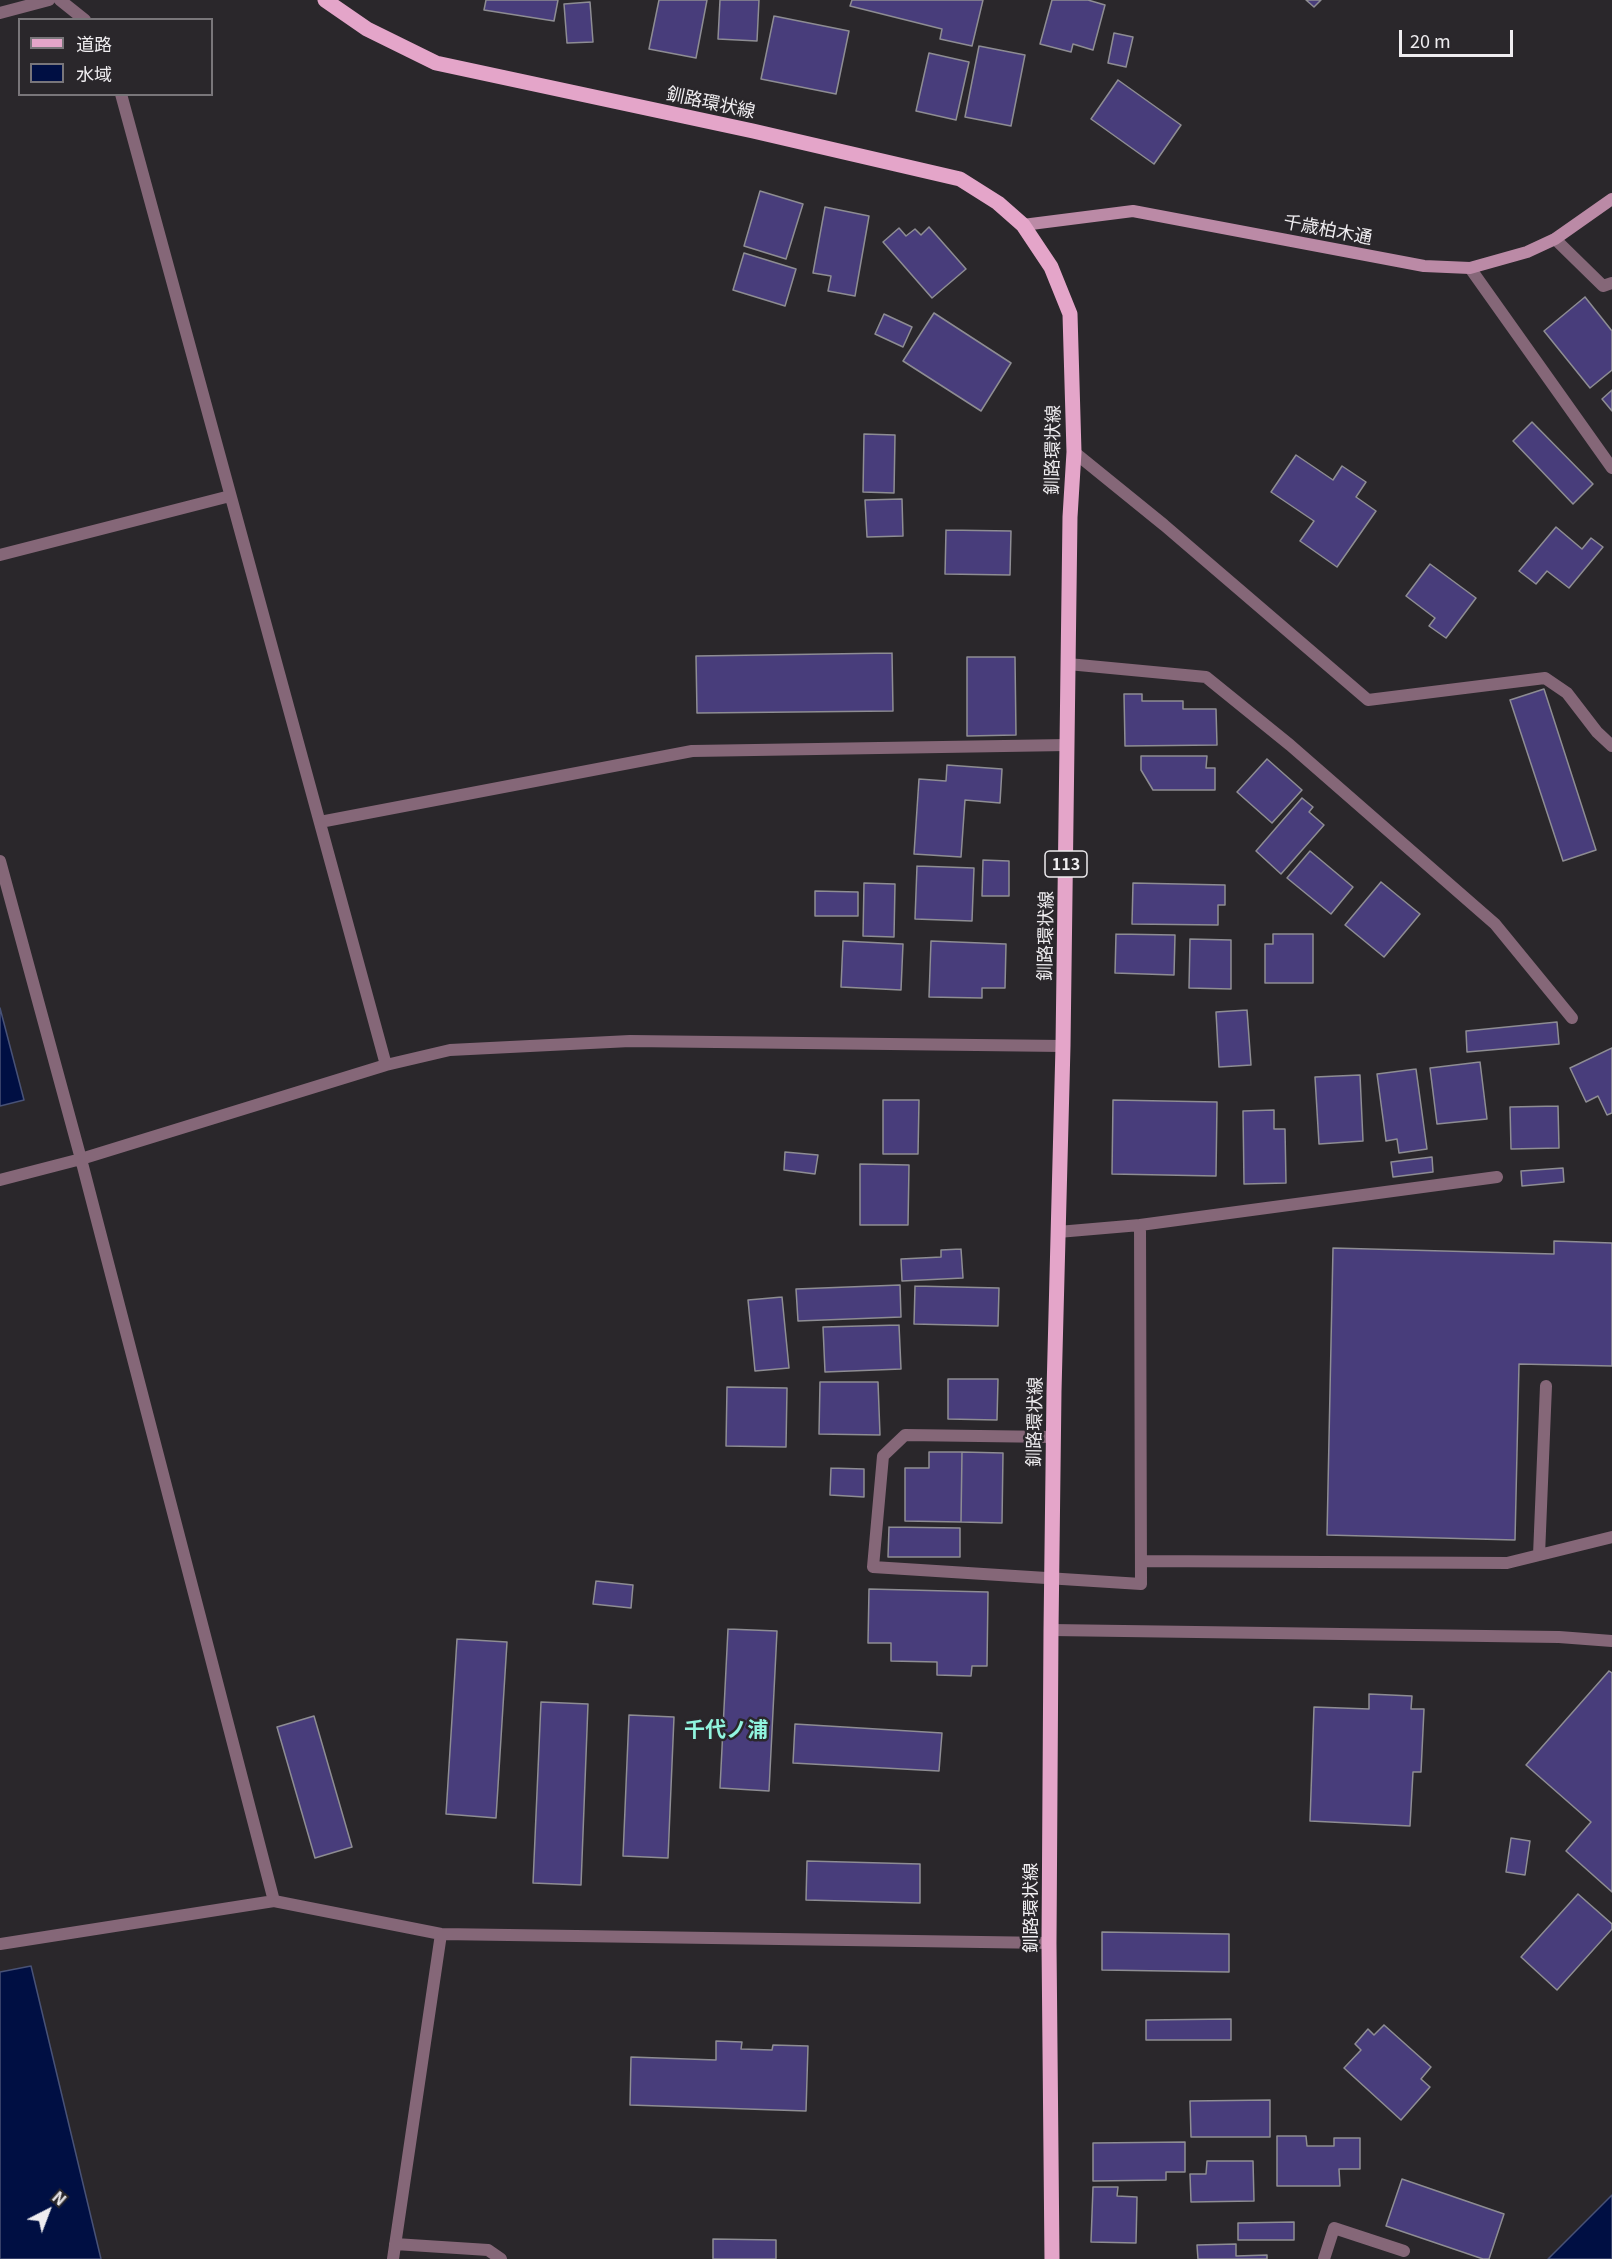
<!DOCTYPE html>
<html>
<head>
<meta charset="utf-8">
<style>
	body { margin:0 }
	#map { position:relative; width:1612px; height:2259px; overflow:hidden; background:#2a272b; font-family:Georgia,"Noto Sans JP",serif }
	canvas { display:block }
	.legend { position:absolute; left:18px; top:18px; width:195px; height:78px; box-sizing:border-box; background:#2a272b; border:2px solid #79767a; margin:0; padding:8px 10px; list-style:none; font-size:18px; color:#efedf0 }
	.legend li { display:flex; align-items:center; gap:12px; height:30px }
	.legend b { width:30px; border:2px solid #79767a }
	.north { position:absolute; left:18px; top:2181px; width:60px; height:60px; -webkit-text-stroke:4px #2a272b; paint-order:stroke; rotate:42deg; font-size:16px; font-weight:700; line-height:24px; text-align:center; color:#efedf0 }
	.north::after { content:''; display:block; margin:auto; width:21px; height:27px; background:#efedf0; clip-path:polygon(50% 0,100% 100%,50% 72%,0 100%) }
	.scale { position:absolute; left:1399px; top:30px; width:114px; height:27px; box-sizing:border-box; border:3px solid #efedf0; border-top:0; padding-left:8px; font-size:18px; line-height:21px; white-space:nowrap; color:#efedf0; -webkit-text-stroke:4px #2a272b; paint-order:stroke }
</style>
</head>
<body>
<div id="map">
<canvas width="1612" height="2259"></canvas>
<ul class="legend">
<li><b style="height:8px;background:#e4a5c9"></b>道路</li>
<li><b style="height:16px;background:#000f43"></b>水域</li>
</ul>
<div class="north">N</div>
<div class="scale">20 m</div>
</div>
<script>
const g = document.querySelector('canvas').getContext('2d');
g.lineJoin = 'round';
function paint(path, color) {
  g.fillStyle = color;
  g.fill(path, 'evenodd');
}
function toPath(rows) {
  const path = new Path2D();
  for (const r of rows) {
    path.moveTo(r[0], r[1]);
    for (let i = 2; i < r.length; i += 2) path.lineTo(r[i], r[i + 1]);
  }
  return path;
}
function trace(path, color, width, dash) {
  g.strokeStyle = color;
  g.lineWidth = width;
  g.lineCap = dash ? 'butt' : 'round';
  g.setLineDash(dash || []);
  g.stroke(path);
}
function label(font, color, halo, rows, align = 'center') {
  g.font = font + ' Georgia,"Noto Sans JP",serif';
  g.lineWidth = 5;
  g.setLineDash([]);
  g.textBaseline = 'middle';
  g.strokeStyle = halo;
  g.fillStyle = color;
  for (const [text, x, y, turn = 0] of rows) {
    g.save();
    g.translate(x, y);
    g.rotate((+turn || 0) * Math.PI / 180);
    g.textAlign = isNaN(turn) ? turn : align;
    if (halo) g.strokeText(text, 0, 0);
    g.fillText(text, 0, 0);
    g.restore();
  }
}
const water = toPath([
	[0,1008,24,1100,0,1106,0,1008],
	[31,1966,101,2259,0,2259,0,1972,31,1966],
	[1612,2195,1612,2259,1548,2259,1612,2195]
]);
paint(water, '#000f43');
trace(water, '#485277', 1.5);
const building = toPath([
	[486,0,558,0,554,21,484,10,486,0],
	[659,0,707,0,696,58,649,49,659,0],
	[720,0,759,0,757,41,718,39,720,0],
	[852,0,983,0,972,46,940,39,942,29,850,6,852,0],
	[1052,0,1088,0,1105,5,1093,50,1073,44,1071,52,1040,44,1052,0],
	[1306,0,1321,0,1314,7,1306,0],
	[590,2,593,42,567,43,564,4,590,2],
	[774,16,849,31,836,94,761,79,774,16],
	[1114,33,1133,37,1126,67,1108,63,1114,33],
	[979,46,1025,55,1011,126,965,117,979,46],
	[929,53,969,62,956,120,916,111,929,53],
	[1118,80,1181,125,1154,164,1091,119,1118,80],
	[760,191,803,204,786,259,744,246,760,191],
	[825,207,869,216,855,296,828,291,831,276,813,273,825,207],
	[929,227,966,269,932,298,883,242,899,228,906,236,915,229,921,235,929,227],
	[744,253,796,269,785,306,733,290,744,253],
	[1585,297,1612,331,1612,370,1590,388,1544,331,1585,297],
	[934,313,1011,363,981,411,903,361,934,313],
	[884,314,912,327,903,347,875,334,884,314],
	[1612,390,1612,411,1602,399,1612,390],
	[1532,422,1593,484,1573,504,1513,441,1532,422],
	[864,434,895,435,894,493,863,492,864,434],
	[1296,455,1333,480,1342,466,1366,482,1356,497,1376,511,1337,567,1300,541,1314,521,1271,492,1296,455],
	[902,499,903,536,867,537,865,500,902,499],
	[1556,527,1582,549,1591,538,1603,547,1569,588,1547,571,1536,584,1519,571,1556,527],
	[946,530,1011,531,1010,575,945,574,946,530],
	[1430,564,1476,598,1446,638,1429,626,1435,618,1406,596,1430,564],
	[892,653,893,711,697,713,696,656,892,653],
	[967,657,1015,657,1016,735,967,736,967,657],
	[1544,689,1596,850,1563,861,1510,700,1544,689],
	[1124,694,1142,694,1142,701,1183,701,1183,709,1216,709,1217,745,1125,746,1124,694],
	[1141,756,1207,756,1206,768,1215,768,1215,790,1153,790,1141,770,1141,756],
	[1267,759,1302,790,1272,823,1237,792,1267,759],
	[947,765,1002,769,1000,803,965,800,961,857,914,854,919,779,946,781,947,765],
	[1302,798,1313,807,1309,812,1324,825,1281,874,1256,851,1302,798],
	[1310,851,1353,887,1331,914,1287,878,1310,851],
	[983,860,1009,861,1009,896,982,896,983,860],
	[917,866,974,868,972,921,915,919,917,866],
	[1381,882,1420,914,1384,957,1345,925,1381,882],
	[864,883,895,884,894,937,863,936,864,883],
	[1133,883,1225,885,1225,905,1218,905,1218,925,1132,924,1133,883],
	[815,891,858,892,858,916,815,916,815,891],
	[1116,934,1175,935,1174,975,1115,973,1116,934],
	[1273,934,1313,934,1313,983,1265,983,1265,944,1273,944,1273,934],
	[1190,939,1231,940,1231,989,1189,988,1190,939],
	[843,941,903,944,901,990,841,987,843,941],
	[931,941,1006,944,1005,988,982,988,982,998,929,997,931,941],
	[1247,1010,1251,1065,1219,1067,1216,1012,1247,1010],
	[1557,1022,1559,1044,1467,1052,1466,1031,1557,1022],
	[1612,1048,1612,1113,1607,1115,1598,1096,1586,1102,1570,1068,1612,1048],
	[1480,1062,1487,1119,1437,1124,1430,1068,1480,1062],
	[1416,1069,1427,1149,1399,1153,1397,1139,1386,1141,1377,1074,1416,1069],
	[1360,1075,1363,1141,1319,1144,1315,1077,1360,1075],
	[883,1100,919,1100,918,1154,883,1154,883,1100],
	[1113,1100,1217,1102,1216,1176,1112,1174,1113,1100],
	[1558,1106,1559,1148,1511,1149,1510,1107,1558,1106],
	[1274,1110,1274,1129,1285,1129,1286,1183,1244,1184,1243,1111,1274,1110],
	[785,1152,818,1155,815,1174,784,1170,785,1152],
	[1432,1157,1433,1172,1393,1177,1391,1162,1432,1157],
	[860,1164,909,1165,908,1225,860,1225,860,1164],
	[1563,1168,1564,1182,1522,1186,1521,1171,1563,1168],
	[1554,1241,1612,1243,1612,1366,1519,1364,1515,1540,1327,1535,1333,1248,1554,1254,1554,1241],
	[961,1249,963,1278,902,1281,901,1259,941,1257,941,1250,961,1249],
	[900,1285,901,1317,798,1321,796,1289,900,1285],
	[915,1286,999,1288,998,1326,914,1324,915,1286],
	[782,1297,789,1368,755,1371,748,1300,782,1297],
	[899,1325,901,1369,825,1372,823,1327,899,1325],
	[948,1379,998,1379,997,1420,948,1419,948,1379],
	[820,1382,878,1382,880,1435,819,1434,820,1382],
	[727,1387,787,1388,786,1447,726,1446,727,1387],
	[929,1452,962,1452,961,1522,905,1521,905,1468,929,1468,929,1452],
	[962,1452,1003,1453,1002,1523,961,1522,962,1452],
	[831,1468,864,1469,864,1497,830,1495,831,1468],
	[889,1527,960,1528,960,1557,888,1557,889,1527],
	[596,1581,633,1585,631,1608,593,1604,596,1581],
	[869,1589,988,1592,987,1666,972,1666,971,1676,937,1675,937,1662,891,1661,891,1643,868,1643,869,1589],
	[728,1629,777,1631,769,1791,720,1788,728,1629],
	[457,1639,507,1642,496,1818,446,1814,457,1639],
	[1609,1671,1612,1673,1612,1892,1566,1851,1591,1822,1526,1765,1609,1671],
	[1369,1694,1412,1696,1411,1709,1424,1709,1421,1772,1413,1772,1410,1826,1310,1821,1314,1707,1369,1709,1369,1694],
	[541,1702,588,1704,581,1885,533,1883,541,1702],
	[629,1715,674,1717,668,1858,623,1856,629,1715],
	[314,1716,352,1847,315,1858,277,1727,314,1716],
	[795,1724,942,1733,939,1771,793,1763,795,1724],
	[1511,1838,1530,1841,1525,1875,1506,1872,1511,1838],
	[807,1861,920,1864,920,1903,806,1900,807,1861],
	[1578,1894,1612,1924,1612,1929,1557,1990,1521,1957,1578,1894],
	[1102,1932,1229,1934,1229,1972,1102,1970,1102,1932],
	[1231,2019,1231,2040,1146,2040,1146,2020,1231,2019],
	[1384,2025,1431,2067,1421,2079,1430,2087,1401,2120,1344,2068,1361,2050,1355,2044,1368,2029,1374,2035,1384,2025],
	[716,2041,742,2042,741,2049,772,2050,773,2045,808,2046,806,2111,630,2105,631,2057,716,2060,716,2041],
	[1270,2100,1270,2137,1191,2137,1190,2101,1270,2100],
	[1277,2136,1306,2136,1307,2146,1334,2146,1334,2138,1360,2138,1360,2169,1339,2169,1340,2186,1277,2186,1277,2136],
	[1185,2142,1185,2172,1166,2172,1166,2180,1093,2181,1093,2143,1185,2142],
	[1207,2161,1253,2161,1254,2201,1191,2202,1190,2174,1206,2174,1207,2161],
	[1402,2179,1504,2214,1489,2259,1483,2259,1386,2226,1402,2179],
	[1093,2187,1118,2187,1117,2196,1137,2197,1136,2243,1091,2242,1093,2187],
	[1294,2222,1294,2240,1238,2240,1238,2223,1294,2222],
	[713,2239,776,2240,776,2259,713,2259,713,2239],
	[1236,2244,1236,2256,1267,2255,1267,2259,1198,2259,1197,2245,1236,2244]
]);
paint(building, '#483d7b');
trace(building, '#8e8d93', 1.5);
trace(toPath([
	[60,0,85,20],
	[0,13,49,0],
	[121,94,386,1065],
	[1555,239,1603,286,1612,283],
	[0,555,230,496],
	[1068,664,1206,677,1290,745,1495,924,1572,1018],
	[320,822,692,751,1067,745],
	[0,861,81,1159,274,1901],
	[0,1180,81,1159,386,1065,450,1050,630,1041,1063,1046],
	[1140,1225,1497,1177],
	[1054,1437,905,1435,883,1456,873,1567,1141,1584,1140,1225,1058,1232],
	[1539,1555,1546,1386],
	[1141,1561,1507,1563,1612,1537],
	[1051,1630,1559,1637,1612,1641],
	[0,1944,274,1901,441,1934,1049,1943],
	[395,2244,488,2250,501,2259],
	[393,2259,441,1934],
	[1324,2259,1334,2228,1404,2251]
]), '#856778', 12);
trace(toPath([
	[1470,268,1612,468],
	[1074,452,1164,525,1368,700,1545,678,1567,693,1597,732,1612,746]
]), '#856778', 12);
trace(toPath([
	[1023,225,1133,211,1424,266,1470,268,1527,252,1555,239,1612,199]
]), '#bb8aa6', 12);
trace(toPath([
	[325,0,367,29,436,63,753,131,960,179,998,203,1023,225,1051,267,1070,314,1074,452,1070,517,1063,1046,1054,1391,1051,1630,1049,1943,1052,2259]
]), '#e4a5c9', 15);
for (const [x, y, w] of [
	[1066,864,42]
]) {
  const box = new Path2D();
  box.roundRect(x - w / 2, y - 13, w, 26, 4.5);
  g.fillStyle = '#2a272b';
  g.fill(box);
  trace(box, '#efedf0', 1.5);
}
label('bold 16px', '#efedf0', null, [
	["113",1066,864]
]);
label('18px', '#efedf0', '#2a272b', [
	["釧路環状線",711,102,12],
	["千歳柏木通",1328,229,11],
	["釧路環状線",1052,450,-89],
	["釧路環状線",1045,936,-89],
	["釧路環状線",1034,1422,-89],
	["釧路環状線",1030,1908,-90]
]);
label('bold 21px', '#91f5df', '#2a272b', [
	["千代ノ浦",726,1729]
]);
</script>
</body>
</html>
